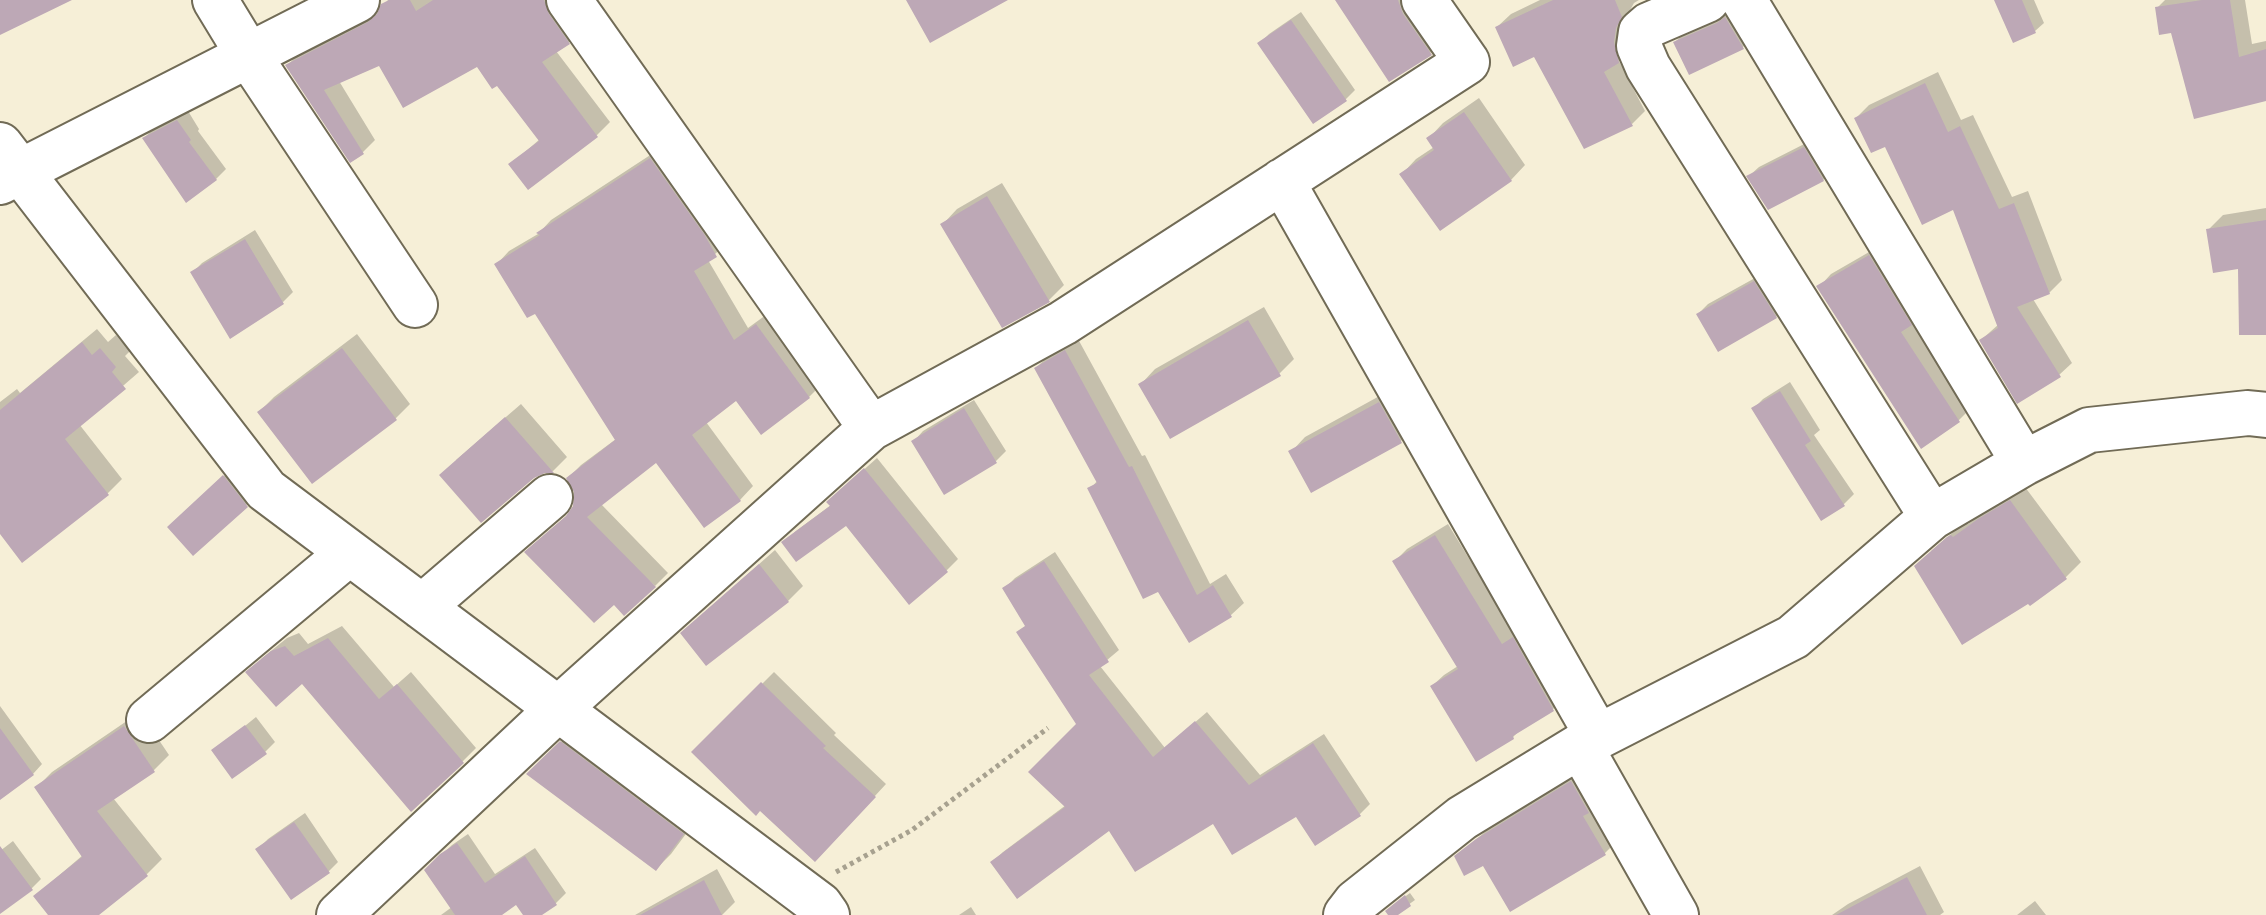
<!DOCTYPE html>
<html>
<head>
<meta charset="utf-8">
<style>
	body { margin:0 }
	canvas { display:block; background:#f6efd7 }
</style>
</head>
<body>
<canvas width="2266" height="915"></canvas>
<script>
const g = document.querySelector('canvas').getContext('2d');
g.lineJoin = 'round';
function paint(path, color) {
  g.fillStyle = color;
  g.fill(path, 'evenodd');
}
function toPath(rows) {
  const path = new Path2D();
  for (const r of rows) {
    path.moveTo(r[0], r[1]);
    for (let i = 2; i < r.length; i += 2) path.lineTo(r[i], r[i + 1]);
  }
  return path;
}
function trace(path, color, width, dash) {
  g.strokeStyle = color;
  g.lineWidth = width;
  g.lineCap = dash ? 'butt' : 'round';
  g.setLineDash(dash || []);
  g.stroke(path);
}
paint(toPath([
	[388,0,560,0,581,30,568,43,556,51,610,122,597,135,528,187,511,164,540,139,497,83,477,64,380,63,339,81,375,140,362,153,288,65,300,52,381,11],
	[1337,0,1411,0,1440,44,1430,53],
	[1540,0,1639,0,1634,3,1629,12,1627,28,1632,48,1619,61,1645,111,1632,124,1497,27,1511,14],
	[1997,0,2034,0,2044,23,2035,31],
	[2165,0,2245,0,2252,44,2266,41,2266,99,2173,31,2157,8],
	[1301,12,1355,90,1345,100,1259,44,1269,34],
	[1729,14,1753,37,1743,47,1690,73,1675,42,1685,32],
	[1938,72,1961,120,1973,115,2012,197,2028,191,2062,280,2049,293,2033,299,2072,363,2059,375,1981,340,1999,324,1954,207,1856,118,1869,105],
	[1479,98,1525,165,1511,180,1402,174,1416,159,1434,147,1429,138,1443,123],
	[188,111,199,129,198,131,226,169,216,179,144,138,154,128],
	[1814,139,1833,170,1823,180,1769,207,1749,176,1759,167],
	[664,146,729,242,708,260,748,328,770,312,822,384,809,397,737,398,706,422,753,486,740,500,656,460,601,504,668,573,655,586,571,512,575,507,576,491,568,478,581,465,616,439,535,311,496,265,509,251,538,234,551,220],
	[1002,183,1064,285,1049,300,1003,325,943,224,957,209],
	[2266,208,2266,333,2240,267,2208,230,2223,215],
	[255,230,293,292,283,302,192,273,202,263],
	[1883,244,1972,407,1959,420,1921,446,1819,287,1831,274],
	[1764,273,1786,307,1776,317,1698,314,1708,304],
	[1264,307,1294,359,1279,374,1141,384,1155,369],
	[97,329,108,342,116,335,130,351,125,356,139,372,79,424,122,479,107,494,0,531,0,402,17,389,20,393],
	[357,334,410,404,395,419,259,412,274,397],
	[1078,339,1142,456,1145,455,1210,584,1226,574,1244,603,1231,615,1189,640,1159,589,1090,489,1098,480,1036,368,1048,356],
	[1790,382,1820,430,1814,435,1854,494,1844,504,1822,518,1753,409,1763,399],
	[1394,388,1416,426,1401,441,1291,452,1305,437],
	[974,400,1006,451,996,461,914,441,923,431],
	[521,404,567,457,553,471,456,460],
	[877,458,958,559,946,571,846,523,784,542,796,531,831,505,841,490],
	[234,467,256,496,246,505,179,517],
	[2025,487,2081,562,2066,577,2030,603,1931,551,1964,523,1967,521,1968,524,1996,504],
	[1448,524,1515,634,1565,698,1553,709,1522,728,1513,737,1432,686,1444,675,1458,666,1395,561,1407,549],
	[775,550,803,586,788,601,698,618],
	[1055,552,1119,650,1100,666,1165,748,1207,712,1260,775,1324,734,1370,804,1359,815,1296,814,1110,828,993,862,1003,852,1066,805,1078,724,1027,625,1004,589,1015,578],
	[342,626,394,687,411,672,476,748,462,762,261,659,287,638,299,633,308,644],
	[774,672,836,733,834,735,886,784,827,848,694,752],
	[0,706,42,764,33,774,0,797],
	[140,712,169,755,154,770,113,798,162,859,147,874,96,915,50,915,35,896,83,855,37,787,52,772],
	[256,717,275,742,265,752,214,751],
	[576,728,697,819,671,854,656,869,543,759],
	[1586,767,1620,838,1605,853,1511,909,1483,864,1457,856,1494,824],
	[305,813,338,862,328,872,258,849,268,839],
	[468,834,495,874,535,848,566,893,556,903,538,915,525,915,517,903,499,915,441,915,452,907,426,870,452,845],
	[13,841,41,879,31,889,0,907,0,851],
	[1920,866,1944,912,1940,915,1832,915,1848,904],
	[717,869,735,902,722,915,635,915],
	[1410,893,1415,900,1394,915,1391,915,1392,906],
	[2035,901,2046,915,2017,915],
	[971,907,976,915,959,915]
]), '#0003');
paint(toPath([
	[0,0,72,0,0,35],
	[389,0,410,0,416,11,433,0,544,0,549,14,570,44,542,62,598,137,528,190,508,164,539,141,497,86,492,89,477,67,403,108,379,66,324,90,364,154,350,163,285,65,368,22,377,14,381,4],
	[906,0,1008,0,930,43],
	[1335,0,1398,0,1403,14,1432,55,1389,82],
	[1553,0,1615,0,1622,17,1616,28,1614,42,1619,63,1604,72,1633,126,1584,149,1534,57,1513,67,1495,27],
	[1994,0,2022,0,2036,33,2013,43],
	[2202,0,2230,0,2239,57,2266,49,2266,101,2194,119,2171,33,2159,35,2155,7],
	[1725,17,1744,49,1689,75,1673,42,1717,23],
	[1291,20,1347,101,1313,124,1257,43],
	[1925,83,1948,132,1960,126,1999,209,2014,203,2050,294,2017,307,2061,377,2017,404,1979,340,1998,328,1953,210,1922,225,1885,147,1871,153,1854,118],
	[1464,112,1512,181,1440,231,1399,174,1434,150,1426,138],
	[177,120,191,140,189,142,217,180,186,203,142,138],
	[1804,147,1824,181,1768,210,1746,176],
	[650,158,704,234,717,257,694,271,734,340,756,324,810,398,761,435,736,401,692,435,741,501,704,528,656,463,587,517,656,587,624,616,614,605,594,623,524,552,566,516,573,506,574,492,566,478,615,440,535,314,527,318,494,264,540,235,536,233],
	[987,196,1050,302,1002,328,940,224],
	[2266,220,2266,335,2239,335,2238,269,2213,273,2206,229],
	[245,239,284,304,230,339,190,272],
	[1869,255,1912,325,1901,332,1960,422,1921,449,1816,286],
	[1754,281,1777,318,1718,352,1696,314],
	[1248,320,1281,376,1170,439,1138,384],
	[82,342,92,355,100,348,116,367,112,372,126,389,65,439,109,495,22,563,0,534,0,410],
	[342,348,397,420,312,484,257,412],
	[1065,350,1129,467,1132,466,1197,595,1213,585,1232,617,1189,643,1158,592,1143,599,1087,488,1097,483,1034,368],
	[1780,391,1811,441,1805,445,1845,506,1821,521,1751,408],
	[1379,402,1402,443,1311,493,1288,451],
	[964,408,997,463,944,495,911,441],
	[505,417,554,473,545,473,534,478,481,523,439,475],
	[864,468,948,572,909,605,846,526,796,562,781,542,830,506,826,502],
	[223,475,248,507,193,556,167,527],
	[2010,500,2067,579,2030,606,2028,604,1962,645,1914,566,1947,537,1951,535,1953,537,1978,519],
	[1435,535,1502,644,1513,637,1554,711,1513,736,1514,739,1476,762,1430,686,1458,669,1392,561],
	[1044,561,1109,662,1089,675,1153,757,1195,721,1249,785,1313,743,1361,816,1315,846,1296,817,1232,855,1213,824,1135,872,1109,831,1017,899,990,862,1065,807,1028,772,1076,724,1016,632,1025,626,1002,588],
	[759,564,789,602,706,666,680,633],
	[328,638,379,699,397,684,464,763,411,812,302,684,276,707,245,672,271,651,285,646,294,656],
	[761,682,826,746,823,748,876,797,815,862,760,811,756,816,691,752],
	[245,725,267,754,232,779,211,750],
	[124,726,155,772,97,811,148,876,99,915,48,915,33,896,82,857,34,787],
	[0,728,34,775,0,800],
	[560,741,684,834,656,871,526,774],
	[1571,781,1589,813,1583,816,1606,855,1510,912,1483,866,1464,876,1454,856,1476,839],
	[294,822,330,873,291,900,255,849],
	[457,843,485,883,525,856,557,905,542,915,523,915,516,905,502,915,455,915,424,870,440,854],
	[0,846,33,890,0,914],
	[1907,877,1927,915,1836,915],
	[704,880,722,915,640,915],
	[1405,895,1411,906,1398,915,1388,915,1385,911]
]), '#bda8b6');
const minor = toPath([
	[215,0,249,56,415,305],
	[569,0,871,428],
	[1707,0,1649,25,1641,32,1639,46,1648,67,1932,517],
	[1744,0,2024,463],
	[0,145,266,490,820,905,827,915],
	[1282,181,1598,737],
	[0,182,357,0],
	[422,607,550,497],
	[149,720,349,553],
	[1580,746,1676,915],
	[339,915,558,709,871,428,1063,323,1467,62,1424,0],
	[1346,915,1356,902,1462,818,1580,746,1793,637,1932,517,2024,463,2089,430,2248,413,2266,415]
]);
trace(minor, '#716b56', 48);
trace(toPath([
	[836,872,912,830,1048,728]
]), '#a7a18f', 5, [4, 4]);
trace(minor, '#fff', 44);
</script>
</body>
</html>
